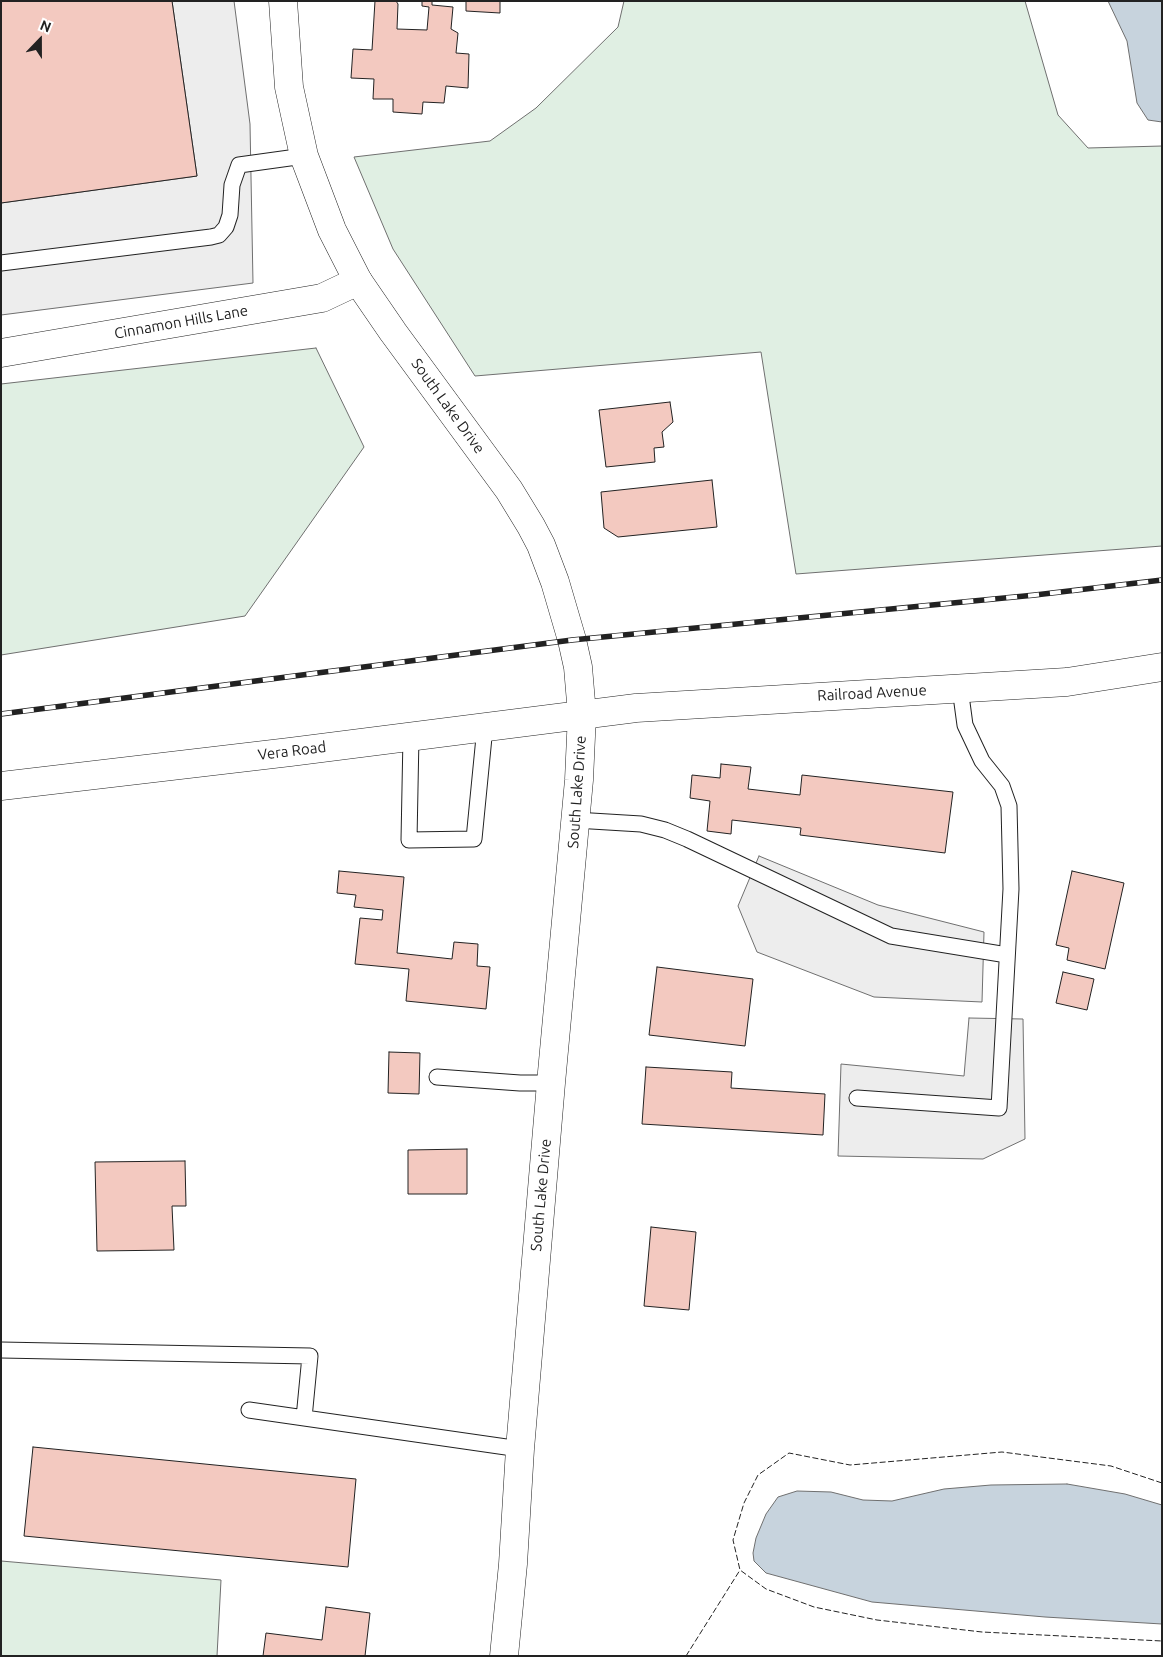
<!DOCTYPE html>
<html>
<head>
<meta charset="utf-8">
<style>
	body { margin:0 }
	#map { position:relative; width:1163px; height:1657px; overflow:hidden; background:#fff; font-family:Ubuntu,sans-serif }
	canvas { display:block }
	.frame { position:absolute; inset:0; border:2px solid #222; pointer-events:none }
	.north { position:absolute; left:15px; top:15px; width:50px; height:50px; -webkit-text-stroke:4px #fff; paint-order:stroke; rotate:22deg; font-size:14px; font-weight:700; line-height:20px; text-align:center; color:#222 }
	.north::after { content:''; display:block; margin:auto; width:18px; height:22px; background:#222; clip-path:polygon(50% 0,100% 100%,50% 72%,0 100%) }
</style>
</head>
<body>
<div id="map">
<canvas width="1163" height="1657"></canvas>
<div class="frame"></div>
<div class="north">N</div>
</div>
<script>
const g = document.querySelector('canvas').getContext('2d');
g.lineJoin = 'round';
function paint(path, color) {
  g.fillStyle = color;
  g.fill(path, 'evenodd');
}
function toPath(rows) {
  const path = new Path2D();
  for (const r of rows) {
    path.moveTo(r[0], r[1]);
    for (let i = 2; i < r.length; i += 2) path.lineTo(r[i], r[i + 1]);
  }
  return path;
}
function trace(path, color, width, dash) {
  g.strokeStyle = color;
  g.lineWidth = width;
  g.lineCap = dash ? 'butt' : 'round';
  g.setLineDash(dash || []);
  g.stroke(path);
}
function label(font, color, halo, rows, align = 'center') {
  g.font = font + ' Ubuntu,sans-serif';
  g.lineWidth = 4;
  g.setLineDash([]);
  g.textBaseline = 'middle';
  g.strokeStyle = halo;
  g.fillStyle = color;
  for (const [text, x, y, turn = 0] of rows) {
    g.save();
    g.translate(x, y);
    g.rotate((+turn || 0) * Math.PI / 180);
    g.textAlign = isNaN(turn) ? turn : align;
    if (halo) g.strokeText(text, 0, 0);
    g.fillText(text, 0, 0);
    g.restore();
  }
}
const green = toPath([
	[624,1,1025,1,1058,115,1088,148,1162,146,1162,546,796,574,761,352,475,376,393,249,354,157,490,141,536,108,618,27,624,1],
	[316,348,364,447,245,616,1,655,1,384,316,348],
	[1,1561,221,1580,217,1656,1,1656,1,1561]
]);
paint(green, '#e0efe3');
trace(green, '#6f6f6f', 1);
const parking = toPath([
	[172,1,234,1,250,124,253,283,1,315,1,203,197,176,172,1],
	[759,856,878,905,984,932,982,1002,874,997,757,952,738,906,759,856],
	[969,1018,1023,1019,1025,1139,983,1159,838,1156,841,1064,964,1076,969,1018]
]);
paint(parking, '#ededed');
trace(parking, '#6f6f6f', 1);
const water = toPath([
	[1108,1,1162,1,1162,122,1148,120,1137,103,1127,41,1108,1],
	[1067,1484,1125,1494,1162,1505,1162,1624,1045,1617,872,1602,766,1573,754,1561,753,1553,756,1538,766,1514,778,1497,797,1491,831,1492,863,1500,892,1501,944,1489,991,1485,1067,1484]
]);
paint(water, '#c7d3dd');
trace(water, '#6f6f6f', 1);
const building = toPath([
	[1,1,172,1,197,176,1,203,1,1],
	[375,1,396,1,398,4,397,29,427,30,429,7,422,6,422,1,432,1,432,5,453,7,451,29,458,33,456,53,469,54,468,88,446,86,444,103,423,102,422,114,393,112,393,99,373,99,374,79,351,78,353,49,372,50,375,1],
	[466,1,500,1,500,13,466,11,466,1],
	[670,402,673,422,662,432,664,447,654,448,655,462,606,467,599,410,670,402],
	[712,480,717,527,618,537,604,528,601,492,712,480],
	[721,764,751,767,748,789,800,795,802,775,953,792,945,853,800,835,801,828,732,820,731,834,707,831,710,801,690,798,692,775,720,778,721,764],
	[339,871,404,877,397,953,452,959,454,942,478,944,477,966,490,967,486,1009,406,1001,409,969,355,964,360,918,382,920,383,910,354,907,356,895,337,893,339,871],
	[1072,871,1124,883,1105,969,1067,960,1069,948,1056,945,1072,871],
	[657,967,753,979,745,1046,649,1035,657,967],
	[1063,972,1094,979,1087,1010,1056,1003,1063,972],
	[389,1052,420,1053,419,1094,388,1093,389,1052],
	[646,1067,732,1072,731,1088,825,1094,823,1135,642,1124,646,1067],
	[467,1149,467,1194,408,1194,408,1150,467,1149],
	[185,1161,186,1206,172,1206,174,1250,97,1251,95,1162,185,1161],
	[651,1227,696,1232,689,1310,644,1306,651,1227],
	[33,1447,356,1479,348,1567,24,1536,33,1447],
	[326,1607,370,1613,365,1656,263,1656,266,1633,322,1640,326,1607]
]);
paint(building, '#f3c9c0');
trace(building, '#222', 1);
const service = toPath([
	[1,263,211,237,219,235,226,227,230,215,232,185,239,165,304,156],
	[411,736,409,840,474,839,485,727],
	[575,820,641,824,665,830,687,839,891,936,1007,955],
	[437,1077,520,1083,551,1083],
	[857,1098,999,1108,1011,889,1009,806,1002,786,982,761,965,725,960,688],
	[1,1350,310,1356,304,1418],
	[249,1410,520,1449]
]);
const minor = toPath([
	[1,353,322,298,358,281],
	[1,786,290,752,636,708,1067,682,1162,667]
]);
const secondary = toPath([
	[283,1,289,87,304,156,332,230,358,281,393,332,509,490,531,526,541,545,555,582,572,640,578,667,582,714,579,780,551,1083,520,1449,513,1564,504,1656]
]);
trace(service, '#222', 17);
trace(minor, '#222', 29);
trace(secondary, '#222', 29);
trace(service, '#fff', 15);
trace(minor, '#fff', 28);
trace(secondary, '#fff', 28);
const rail = toPath([
	[1,714,572,640,1035,595,1162,580]
]);
trace(rail, '#222', 5.5);
trace(rail, '#fff', 4, [11]);
trace(toPath([
	[1162,1483,1111,1466,1002,1452,850,1465,789,1453,758,1475,744,1503,733,1540,740,1570,766,1589,814,1607,877,1620,982,1632,1162,1641],
	[686,1656,740,1570]
]), '#222', 1, [6, 2.5]);
label('15px', '#222', '#fff', [
	["Cinnamon Hills Lane",181,322,-10],
	["South Lake Drive",448,406,54],
	["Railroad Avenue",872,693,-3],
	["Vera Road",292,751,-7],
	["South Lake Drive",577,792,-86],
	["South Lake Drive",541,1195,-85]
]);
</script>
</body>
</html>
